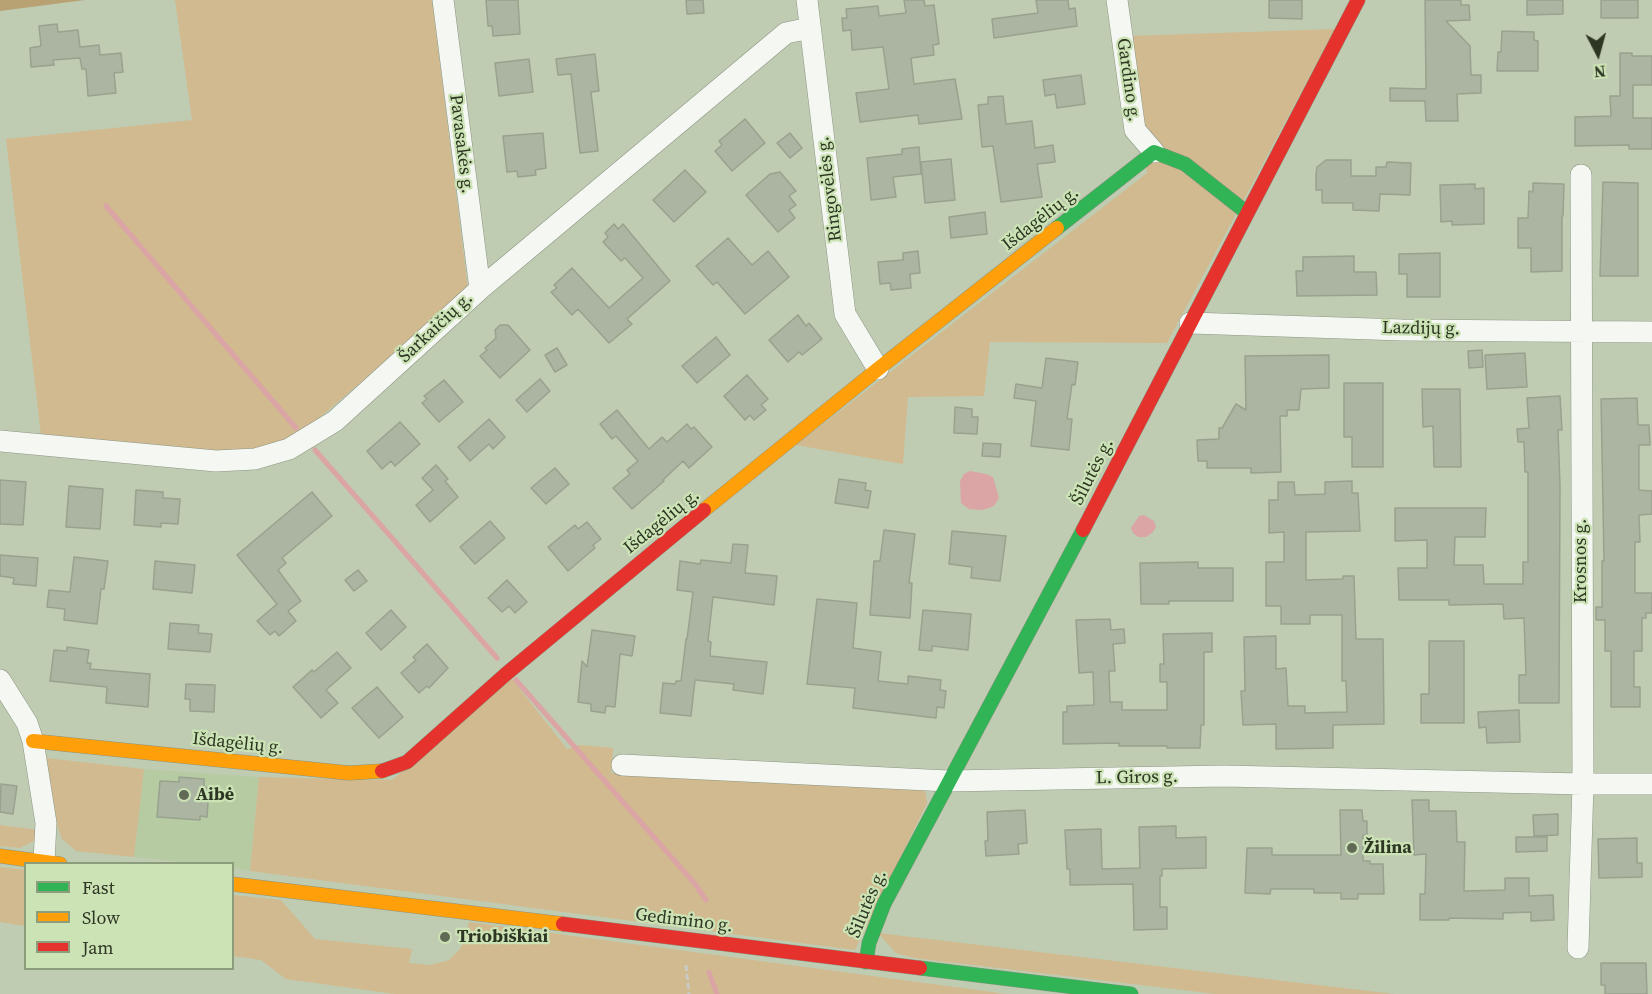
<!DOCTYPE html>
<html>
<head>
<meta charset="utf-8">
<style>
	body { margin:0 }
	#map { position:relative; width:1652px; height:994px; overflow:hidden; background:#bfccb2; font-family:"Source Serif 4",serif }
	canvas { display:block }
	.legend { position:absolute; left:24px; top:862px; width:210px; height:108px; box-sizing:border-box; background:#cce3b5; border:2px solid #8c9d7b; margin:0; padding:8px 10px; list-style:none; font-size:18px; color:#2d3523 }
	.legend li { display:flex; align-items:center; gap:12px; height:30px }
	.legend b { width:30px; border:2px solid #8c9d7b }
	.north { position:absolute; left:1568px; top:24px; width:60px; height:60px; -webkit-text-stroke:4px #cce3b5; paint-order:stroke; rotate:174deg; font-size:16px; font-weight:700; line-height:24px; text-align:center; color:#2d3523 }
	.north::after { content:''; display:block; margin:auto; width:21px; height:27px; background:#2d3523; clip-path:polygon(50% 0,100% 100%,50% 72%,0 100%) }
</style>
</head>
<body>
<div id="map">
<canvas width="1652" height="994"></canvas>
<ul class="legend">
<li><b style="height:8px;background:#30b455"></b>Fast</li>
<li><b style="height:8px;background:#ff9f0a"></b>Slow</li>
<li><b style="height:8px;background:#e5322d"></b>Jam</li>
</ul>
<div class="north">N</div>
</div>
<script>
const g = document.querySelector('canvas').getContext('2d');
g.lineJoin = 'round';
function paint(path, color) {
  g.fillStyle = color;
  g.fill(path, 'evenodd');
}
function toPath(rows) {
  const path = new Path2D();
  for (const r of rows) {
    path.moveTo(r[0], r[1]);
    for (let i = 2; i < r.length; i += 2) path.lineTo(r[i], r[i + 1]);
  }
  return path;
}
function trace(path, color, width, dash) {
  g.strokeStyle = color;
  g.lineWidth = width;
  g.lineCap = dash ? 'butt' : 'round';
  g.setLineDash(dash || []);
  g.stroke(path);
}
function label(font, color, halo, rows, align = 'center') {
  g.font = font + ' "Source Serif 4",serif';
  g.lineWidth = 4.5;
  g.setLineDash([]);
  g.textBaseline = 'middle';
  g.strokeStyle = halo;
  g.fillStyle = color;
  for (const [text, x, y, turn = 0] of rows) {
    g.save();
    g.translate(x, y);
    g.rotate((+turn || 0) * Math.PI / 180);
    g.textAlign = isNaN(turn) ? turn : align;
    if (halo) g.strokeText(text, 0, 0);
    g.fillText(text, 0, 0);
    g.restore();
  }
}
paint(toPath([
	[144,769,259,777,250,871,233,868,232,864,191,863,134,857]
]), '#b7cba3');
paint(toPath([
	[175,0,432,0,468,290,296,438,259,452,202,452,41,435,6,139,192,120],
	[1335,29,1167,343,990,342,984,396,908,397,903,464,796,445,1147,173,1130,36],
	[512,679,567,749,581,745,613,748,611,773,920,787,925,789,927,803,855,950,250,871,259,777,392,780],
	[46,758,144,769,134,857,76,851,62,839,57,825],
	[0,825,39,830,34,841,20,848,0,846],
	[0,867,25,870,25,926,0,922],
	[233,895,281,900,315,939,412,949,409,963,431,965,449,960,460,949,466,937,469,922,1007,994,395,994,286,979,261,960,233,956],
	[878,933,1394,994,1216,994,914,958,896,953]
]), '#d1ba8f');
paint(toPath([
	[0,0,85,0,0,11]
]), '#b8a173');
paint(toPath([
	[970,471,986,474,993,477,999,498,994,506,983,510,969,509,961,503,960,481,964,474],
	[1144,515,1154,521,1156,527,1153,532,1146,537,1138,537,1133,533,1131,528,1139,516]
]), '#dba4a5');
trace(toPath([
	[106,206,296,428],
	[315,450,497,658],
	[516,680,695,884,706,900],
	[709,972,717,994]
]), '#dba4a5', 5);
const building = toPath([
	[486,0,518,0,520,34,493,36,492,26,488,26,486,0],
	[686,0,703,0,704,13,687,14,686,0],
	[904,0,924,0,925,6,934,5,939,44,933,45,934,55,911,58,914,84,955,79,962,119,919,124,918,115,860,122,856,93,889,89,883,47,852,50,851,30,843,31,842,18,847,18,846,9,878,6,879,16,906,13,904,0],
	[1036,0,1068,0,1069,9,1075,8,1077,26,994,38,992,19,1038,13,1036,0],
	[1269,0,1302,0,1302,19,1269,18,1269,0],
	[1425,0,1461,0,1461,5,1469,5,1470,20,1446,21,1470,46,1471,75,1481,75,1481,93,1457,94,1458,121,1426,121,1425,101,1390,101,1390,88,1426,89,1425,0],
	[1527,0,1563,0,1563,14,1527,15,1527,0],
	[1601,0,1638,0,1638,18,1601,18,1601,0],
	[57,24,58,32,78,30,80,47,99,45,100,55,121,53,123,72,114,73,116,93,88,96,86,69,82,69,80,58,53,60,54,65,31,67,30,48,41,46,39,26,57,24],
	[1502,31,1534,32,1534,40,1538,41,1538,71,1497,71,1498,52,1501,52,1502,31],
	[1620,53,1632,53,1632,56,1652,56,1652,85,1633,85,1633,118,1652,118,1652,149,1629,149,1629,145,1575,146,1575,117,1611,116,1610,96,1620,96,1620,53],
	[595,54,599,91,591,92,598,151,580,153,571,74,558,75,556,59,595,54],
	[529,59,533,92,499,96,495,63,529,59],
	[1081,75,1085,104,1057,108,1055,94,1045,96,1043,80,1081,75],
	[1003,96,1006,124,1032,121,1035,148,1053,145,1055,162,1037,164,1042,197,1001,202,993,146,982,147,978,105,988,104,988,97,1003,96],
	[745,119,765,143,732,171,715,151,722,145,719,141,745,119],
	[543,133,546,168,535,170,536,175,518,177,517,171,507,172,503,136,543,133],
	[790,133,802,148,790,158,777,143,790,133],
	[919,147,921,174,893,177,896,197,871,200,867,158,902,154,902,149,919,147],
	[951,159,955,200,925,203,921,162,951,159],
	[1326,160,1351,160,1351,176,1376,176,1376,167,1386,167,1387,162,1411,163,1410,195,1380,194,1379,211,1353,210,1353,203,1322,203,1322,190,1316,190,1316,174,1317,167,1326,160],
	[685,170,706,192,674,222,653,200,685,170],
	[780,172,796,191,789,196,796,205,789,210,795,218,778,232,746,195,770,174,780,172],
	[1603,182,1638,183,1638,276,1600,276,1603,182],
	[1533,183,1564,184,1563,216,1562,216,1562,271,1531,272,1531,248,1518,248,1518,218,1528,218,1529,191,1533,192,1533,183],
	[1475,184,1475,189,1484,188,1484,224,1452,225,1452,221,1441,222,1440,185,1475,184],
	[985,212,987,234,951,238,949,217,985,212],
	[614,224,618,229,623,224,670,281,627,319,632,324,609,343,578,309,572,315,551,292,557,288,554,285,572,268,609,308,643,278,625,258,621,261,603,242,608,237,605,233,614,224],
	[728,238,752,265,768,251,789,277,745,314,717,282,713,285,696,266,728,238],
	[918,251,920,273,910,274,911,288,891,290,890,283,880,284,878,262,903,260,903,253,918,251],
	[1440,253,1440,297,1407,297,1407,274,1399,274,1399,254,1440,253],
	[1354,256,1354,272,1376,272,1377,295,1297,296,1296,271,1303,271,1303,257,1354,256],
	[798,315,806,326,809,323,822,339,802,355,799,352,788,362,769,340,798,315],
	[500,325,508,325,530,350,500,378,480,356,487,350,485,348,496,338,495,330,500,325],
	[716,337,730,355,697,383,682,366,716,337],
	[557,348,567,365,555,372,545,355,557,348],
	[1482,350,1483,367,1469,368,1468,351,1482,350],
	[1525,353,1527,387,1487,389,1485,355,1525,353],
	[1329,355,1329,388,1301,389,1299,410,1287,410,1287,416,1280,416,1281,472,1251,473,1251,468,1207,468,1207,461,1198,461,1197,440,1219,439,1219,428,1222,428,1236,404,1246,410,1245,356,1329,355],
	[1046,358,1078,362,1075,385,1072,384,1067,419,1072,419,1069,450,1031,446,1036,401,1014,398,1016,384,1042,388,1046,358],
	[747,375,768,399,761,405,766,410,754,420,750,415,745,420,724,396,747,375],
	[540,379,550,391,527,412,516,400,540,379],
	[444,380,463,402,439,422,422,403,427,399,424,396,444,380],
	[1344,383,1383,383,1383,467,1352,467,1352,437,1344,437,1344,383],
	[1422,389,1460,389,1461,467,1434,467,1433,426,1423,427,1422,389],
	[1560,396,1562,430,1558,430,1560,485,1559,703,1519,703,1519,675,1526,675,1524,618,1504,619,1503,604,1449,605,1449,600,1399,600,1398,568,1427,568,1427,540,1395,541,1395,508,1486,508,1485,537,1455,537,1454,565,1483,565,1484,584,1523,584,1523,562,1528,562,1528,472,1525,472,1524,442,1518,442,1517,429,1529,428,1527,398,1560,396],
	[1637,398,1638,425,1649,425,1650,445,1639,445,1639,490,1652,491,1652,514,1639,515,1640,542,1635,542,1635,593,1652,593,1652,613,1646,613,1646,618,1642,618,1642,651,1634,651,1634,687,1640,687,1640,707,1611,707,1611,651,1605,651,1605,620,1596,620,1596,607,1602,607,1602,561,1604,561,1601,399,1637,398],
	[955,407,972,409,972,417,978,417,977,434,954,433,955,407],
	[617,410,649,449,662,437,667,442,687,424,691,429,694,427,712,447,689,468,683,461,663,480,664,481,632,509,613,488,630,474,627,470,638,461,616,436,612,439,600,424,617,410],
	[489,419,505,437,493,449,489,444,470,461,458,447,489,419],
	[400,422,420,444,395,466,391,461,382,469,367,451,400,422],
	[983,443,1001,444,1000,457,982,456,983,443],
	[436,465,448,479,445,481,458,497,430,522,416,505,433,490,422,478,436,465],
	[555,468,569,484,546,504,531,488,555,468],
	[839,479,866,483,865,490,871,491,868,508,835,503,839,479],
	[0,480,26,482,23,525,0,524,0,480],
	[1352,481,1352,493,1358,493,1360,531,1306,532,1306,580,1343,579,1343,576,1354,576,1356,639,1383,639,1384,724,1333,725,1333,748,1276,749,1276,724,1243,725,1241,691,1245,691,1244,637,1276,636,1276,669,1286,668,1288,706,1305,706,1305,713,1347,712,1346,681,1342,681,1342,615,1310,615,1310,624,1281,624,1281,606,1266,606,1266,562,1284,562,1284,532,1269,533,1269,500,1278,500,1278,482,1294,482,1295,495,1325,494,1325,482,1352,481],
	[69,486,103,489,100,529,66,527,69,486],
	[136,490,163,492,163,498,180,499,178,524,161,523,161,527,134,525,136,490],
	[312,492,332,516,282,558,286,563,278,570,301,601,288,611,296,621,279,636,275,631,270,635,257,621,277,604,237,555,312,492],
	[490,521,505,538,475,564,460,547,490,521],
	[587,522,601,539,593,545,595,548,568,571,548,547,575,525,578,529,587,522],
	[884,530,915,534,909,583,912,583,910,618,870,615,874,561,880,561,884,530],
	[952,531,1006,536,1000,581,971,578,972,567,949,564,952,531],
	[733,544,748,545,745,573,777,576,774,605,713,597,708,641,711,642,710,656,767,662,763,694,733,690,734,684,695,680,691,716,660,713,663,683,675,684,676,681,681,681,686,639,687,639,693,592,677,590,680,561,700,564,701,560,731,563,733,544],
	[0,555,38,558,36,586,13,584,14,578,0,576,0,555],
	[74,557,108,561,104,589,101,589,97,624,64,620,65,609,47,607,49,590,70,592,74,557],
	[155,561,195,565,192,593,153,589,155,561],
	[1198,562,1198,568,1233,568,1233,601,1169,601,1169,604,1141,604,1140,563,1198,562],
	[358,570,367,581,354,591,345,580,358,570],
	[507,580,527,602,515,613,509,606,502,612,488,598,507,580],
	[817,599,857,603,853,648,881,652,878,681,908,684,908,676,941,680,940,690,946,691,944,708,937,707,936,718,853,708,855,688,807,684,817,599],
	[391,610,406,627,381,650,366,633,391,610],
	[923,610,971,614,968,650,932,646,932,651,919,650,923,610],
	[1110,619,1111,630,1124,629,1125,643,1113,644,1115,671,1109,671,1110,702,1122,702,1122,710,1167,710,1167,682,1160,682,1160,664,1164,664,1163,634,1212,633,1212,652,1204,652,1204,725,1201,725,1200,748,1167,748,1167,746,1119,746,1119,743,1063,744,1063,712,1067,712,1067,706,1094,705,1093,672,1079,673,1076,620,1110,619],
	[170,623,199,625,198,633,212,634,210,652,168,649,170,623],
	[592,630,635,636,632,656,620,654,615,707,606,706,605,713,591,711,591,704,578,702,582,661,587,667,592,630],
	[1429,641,1464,641,1464,723,1421,723,1421,694,1429,694,1429,641],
	[427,644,448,668,429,688,427,686,419,693,401,673,416,660,413,657,427,644],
	[67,647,89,650,87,663,91,663,90,669,150,674,148,707,106,703,107,687,50,681,54,650,67,651,67,647],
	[337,652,351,668,326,690,338,703,321,718,293,687,312,670,314,672,337,652],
	[186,684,215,685,214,712,190,711,190,699,185,699,186,684],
	[377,687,403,717,379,738,352,708,377,687],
	[1519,710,1520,742,1487,743,1486,727,1479,728,1478,712,1519,710],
	[179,777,204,779,204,787,209,788,207,817,200,816,200,820,157,817,160,781,179,782,179,777],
	[1,784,17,786,13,814,0,812,1,784],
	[1412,800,1429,800,1429,811,1456,811,1457,842,1465,842,1464,891,1505,890,1505,878,1529,878,1529,896,1553,895,1554,920,1531,921,1531,912,1503,913,1503,919,1449,918,1449,920,1420,920,1420,894,1425,894,1426,854,1414,855,1412,800],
	[1025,810,1027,843,1018,844,1019,854,986,856,985,841,988,841,987,812,1025,810],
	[1340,810,1362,810,1363,821,1367,821,1367,835,1363,835,1363,861,1370,861,1370,864,1383,864,1384,894,1358,894,1358,899,1341,899,1341,893,1314,893,1314,889,1271,889,1270,894,1245,893,1247,848,1272,848,1272,855,1341,855,1340,810],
	[1558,814,1558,835,1534,836,1533,815,1558,814],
	[1176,826,1176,838,1206,837,1206,868,1162,869,1162,876,1160,876,1160,907,1167,907,1167,929,1134,930,1133,884,1070,885,1070,869,1067,869,1065,830,1101,829,1102,869,1140,868,1139,827,1176,826],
	[1516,837,1547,837,1547,851,1516,852,1516,837],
	[1637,838,1637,863,1642,863,1642,877,1599,878,1598,839,1637,838],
	[1601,963,1646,963,1647,994,1605,994,1605,985,1601,985,1601,963]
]);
paint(building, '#abb5a1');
trace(building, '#98a28e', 1.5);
const street = toPath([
	[443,0,480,289],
	[807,0,845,314,878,369],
	[1117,0,1135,130,1154,152],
	[1190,323,1402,330,1652,332],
	[0,441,216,461,255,459,289,449,335,421,480,289,786,33,810,28],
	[0,680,27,723,33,741,46,823,44,861],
	[622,765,948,781,1224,776,1583,784,1652,784],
	[1578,948,1583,784,1581,175]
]);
const fast = toPath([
	[1057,228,1154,152,1185,164,1246,212],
	[866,962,869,943,884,904,1083,530],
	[920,968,1131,994]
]);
const slow = toPath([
	[704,510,878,369,1057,228],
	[33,741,349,773,382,771],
	[0,856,60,864],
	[232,884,563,924]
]);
const jam = toPath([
	[1083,530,1358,0],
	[382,771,407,762,506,674,704,510],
	[563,924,920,968]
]);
trace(street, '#8b9582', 22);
trace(fast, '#8b9582', 15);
trace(slow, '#8b9582', 15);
trace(jam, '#8b9582', 15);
trace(toPath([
	[686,965,689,994]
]), '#c8cbc3', 3, [6, 3]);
trace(street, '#f5f7f3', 21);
trace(fast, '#30b455', 14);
trace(slow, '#ff9f0a', 14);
trace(jam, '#e5322d', 14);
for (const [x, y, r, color] of [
	[184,795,6,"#606a55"],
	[1352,848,6,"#606a55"],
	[445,937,6,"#606a55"]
]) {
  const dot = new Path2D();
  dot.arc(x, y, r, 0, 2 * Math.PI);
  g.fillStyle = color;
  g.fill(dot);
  trace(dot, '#cce3b5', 2);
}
label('18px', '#2d3523', '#cce3b5', [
	["Gardino g.",1128,80,82],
	["Pavasakės g.",461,144,83],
	["Ringovėlės g.",830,189,-97],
	["Išdagėlių g.",1041,219,-38],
	["Šarkaičių g.",436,328,-43],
	["Lazdijų g.",1421,329,1],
	["Šilutės g.",1093,472,-63],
	["Išdagėlių g.",662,522,-39],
	["Krosnos g.",1581,561,-90],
	["Išdagėlių g.",238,744,6],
	["L. Giros g.",1137,778,-1],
	["Šilutės g.",868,904,-67],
	["Gedimino g.",684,921,7]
]);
label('bold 18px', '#2d3523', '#cce3b5', [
	["Aibė",196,795],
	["Žilina",1364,848],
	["Triobiškiai",457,937]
], 'left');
</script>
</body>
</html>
